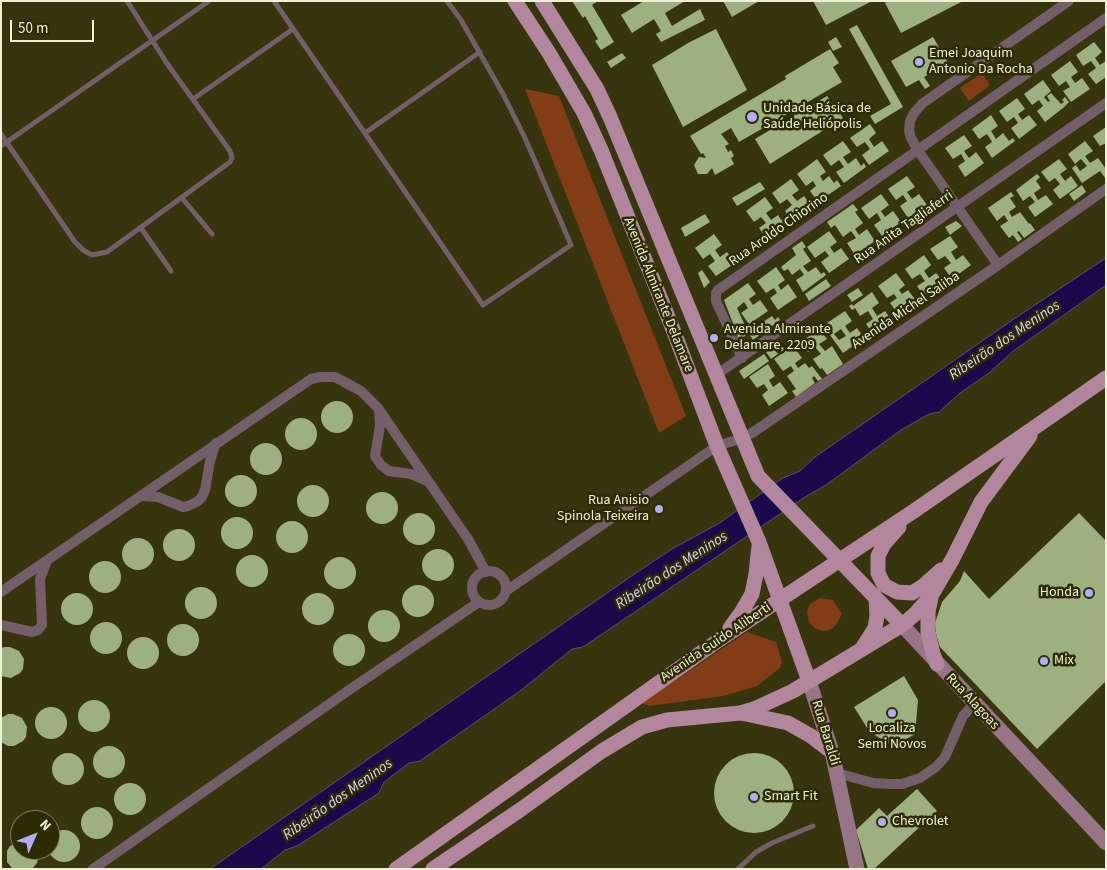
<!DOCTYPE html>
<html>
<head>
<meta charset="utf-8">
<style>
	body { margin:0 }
	#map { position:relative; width:1107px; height:870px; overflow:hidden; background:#37350d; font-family:"Source Sans 3",sans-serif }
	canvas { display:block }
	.frame { position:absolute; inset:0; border:2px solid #f0f0d5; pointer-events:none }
	.north { position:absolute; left:10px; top:810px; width:50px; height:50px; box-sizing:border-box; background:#2d2b02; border:1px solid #7b7a56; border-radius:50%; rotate:46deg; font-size:14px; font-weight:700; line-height:20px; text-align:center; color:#f0f0d5 }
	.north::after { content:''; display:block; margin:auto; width:18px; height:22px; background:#b1adfa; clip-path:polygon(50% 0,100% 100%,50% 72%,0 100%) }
	.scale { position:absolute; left:10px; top:20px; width:84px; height:22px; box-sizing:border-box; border:2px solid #f0f0d5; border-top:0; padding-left:6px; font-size:15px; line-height:18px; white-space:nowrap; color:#f0f0d5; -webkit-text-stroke:4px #2d2b02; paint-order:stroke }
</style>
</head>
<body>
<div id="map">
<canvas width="1107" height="870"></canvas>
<div class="frame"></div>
<div class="north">N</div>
<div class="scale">50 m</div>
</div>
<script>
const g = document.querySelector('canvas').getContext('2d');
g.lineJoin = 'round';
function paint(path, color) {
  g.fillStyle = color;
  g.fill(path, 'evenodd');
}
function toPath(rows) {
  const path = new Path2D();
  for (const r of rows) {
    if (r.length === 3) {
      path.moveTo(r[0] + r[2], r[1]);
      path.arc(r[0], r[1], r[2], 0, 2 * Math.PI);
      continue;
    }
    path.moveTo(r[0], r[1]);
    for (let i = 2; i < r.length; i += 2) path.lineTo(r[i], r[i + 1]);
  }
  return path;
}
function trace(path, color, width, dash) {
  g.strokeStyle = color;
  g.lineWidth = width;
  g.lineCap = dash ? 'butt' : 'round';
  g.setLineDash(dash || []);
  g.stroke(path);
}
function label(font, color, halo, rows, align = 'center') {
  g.font = font + ' "Source Sans 3",sans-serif';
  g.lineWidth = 5;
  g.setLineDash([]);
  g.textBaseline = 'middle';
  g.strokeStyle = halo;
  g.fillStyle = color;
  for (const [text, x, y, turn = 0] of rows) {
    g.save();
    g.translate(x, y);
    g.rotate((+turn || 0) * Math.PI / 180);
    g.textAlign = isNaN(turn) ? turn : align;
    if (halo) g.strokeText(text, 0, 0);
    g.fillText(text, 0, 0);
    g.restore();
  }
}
paint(toPath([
	[982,73,990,85,969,101,960,88],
	[525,89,559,96,686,416,659,433],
	[820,598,833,600,842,614,836,625,830,630,823,631,815,628,809,622,807,612,810,604],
	[747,632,776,642,782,662,780,668,757,686,723,696,649,706,642,703]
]), '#823d17');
const water = toPath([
	[1106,258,1106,285,1012,352,989,373,960,393,939,412,929,414,901,430,826,485,805,497,583,647,572,649,520,691,420,761,409,763,384,782,379,793,297,846,285,850,261,869,210,869,633,575,672,549,718,524,783,478,800,471,815,457,1014,319,1106,258]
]);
paint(water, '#1b094b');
trace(water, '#5b4e74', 1);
paint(toPath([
	[572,1,598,1,592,5,614,42,601,50,595,41,598,39,585,16,583,18],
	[644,1,685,1,665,13,672,26,700,9,705,20,661,42,656,34,661,31,654,19,632,33,621,15],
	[723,1,759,1,732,17],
	[813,1,872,1,826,25],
	[888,1,963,1,901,33,885,3],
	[857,25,903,107,875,124,870,116,891,104,849,29],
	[716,29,747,90,683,127,652,65,688,43],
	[836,37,842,47,833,51,828,42],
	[933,37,948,63,924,77,930,86,925,89,919,80,906,87,891,61],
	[1094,42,1102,52,1095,58,1100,65,1106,61,1106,77,1096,84,1088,74,1096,68,1091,61,1083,66,1076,55],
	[830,49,839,63,833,67,842,82,739,142,731,128,721,134,729,144,725,146,728,152,731,150,734,156,731,158,734,164,715,175,712,168,707,174,698,174,694,165,699,157,706,158,703,153,701,154,690,136,786,79,785,76],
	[622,53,626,58,611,68,607,62],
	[1070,61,1078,72,1071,77,1075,83,1082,78,1090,89,1071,102,1063,91,1070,87,1066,81,1059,86,1051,75],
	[1043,80,1051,91,1044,97,1048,102,1050,101,1047,96,1051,93,1061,104,1064,102,1062,100,1065,97,1069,102,1063,108,1045,122,1037,111,1043,106,1039,100,1032,105,1024,94],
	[827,96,843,118,770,164,755,139],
	[1017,98,1025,109,1018,114,1022,120,1029,115,1037,125,1019,139,1011,128,1018,123,1014,117,1007,122,999,111],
	[991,115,998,126,991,131,996,139,1003,133,1009,141,1013,138,1015,141,992,158,985,147,992,142,987,134,979,139,972,129],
	[870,124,876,133,869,139,874,147,882,141,889,151,869,165,862,155,870,149,865,142,857,147,850,138],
	[1106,127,1106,143,1100,146,1093,136],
	[964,135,972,146,964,151,969,158,976,152,984,163,965,177,958,166,965,161,961,154,953,159,945,148],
	[843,141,851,152,843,157,848,164,856,158,861,166,864,163,866,167,844,183,836,172,844,167,839,160,831,166,823,155],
	[1085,141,1093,151,1085,156,1090,163,1098,158,1106,169,1106,179,1100,171,1082,183,1072,168,1076,165,1080,171,1087,166,1081,159,1075,164,1068,154],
	[817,159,826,172,820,176,823,181,829,176,834,183,837,180,841,186,818,202,810,191,816,186,813,181,806,186,797,174],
	[1059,159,1067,169,1060,174,1065,181,1071,176,1078,186,1060,199,1053,190,1060,184,1055,178,1049,182,1041,172],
	[1037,174,1040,177,1036,181,1041,188,1034,193,1038,200,1046,195,1053,204,1035,217,1028,207,1035,202,1030,196,1023,201,1016,190],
	[907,176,915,187,907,192,912,199,919,194,927,205,908,218,900,206,907,201,903,195,896,200,888,189],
	[791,179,799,190,792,195,797,201,804,196,810,204,813,201,815,205,792,221,785,211,792,205,787,199,780,204,772,193],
	[760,182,765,189,737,206,732,198],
	[1082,185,1086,192,1074,201,1069,194],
	[1011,192,1014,196,1010,198,1016,207,1009,212,1012,217,1020,212,1029,224,1030,223,1035,230,1024,238,1019,231,1017,232,1022,239,1018,242,1013,235,1009,238,1000,226,1008,221,1004,215,997,221,988,208],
	[881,194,889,205,881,211,885,217,893,211,901,222,882,236,874,225,881,220,877,213,869,219,861,208],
	[765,197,773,208,766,213,771,220,778,215,781,220,785,217,789,223,767,239,759,228,766,223,761,217,754,222,746,211],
	[853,204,858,210,855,212,863,223,855,229,859,235,867,229,875,241,855,255,847,243,856,238,851,231,843,237,835,225,831,228,827,222],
	[705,214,710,222,685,237,681,228],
	[956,221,962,226,950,235,945,227],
	[829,231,837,242,830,247,834,253,841,248,849,259,829,273,821,262,829,256,825,251,815,258,807,247],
	[714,234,722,245,715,250,720,257,727,252,735,263,716,276,708,266,715,261,710,254,703,259,695,248],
	[950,236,958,247,951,252,956,260,963,255,971,265,952,279,944,268,951,263,945,256,938,260,930,249],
	[802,241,806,247,803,249,811,261,803,266,808,272,816,267,821,274,824,272,826,275,803,292,796,280,804,275,800,269,792,275,788,269,784,271,781,267,796,255,792,248],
	[924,255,931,265,924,271,929,278,936,273,944,283,924,296,917,286,925,281,920,274,912,279,905,269],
	[776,267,785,280,778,285,781,290,788,284,797,297,778,310,770,298,777,293,774,288,766,293,757,281],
	[702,270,710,282,704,288,698,273],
	[896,273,905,285,899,290,902,294,908,290,917,302,899,315,890,303,897,298,894,294,887,298,878,286],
	[826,279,831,286,809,301,805,294],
	[748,283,756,294,749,299,753,305,760,300,768,311,749,324,741,313,748,308,744,302,737,308,748,332,772,316,775,320,778,317,780,320,753,340,749,334,739,339,724,300],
	[858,288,863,295,852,302,847,295],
	[872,292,879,303,872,308,877,316,885,311,892,321,873,334,866,324,873,319,868,311,860,316,855,308,852,310,849,306,852,304,853,306],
	[845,311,852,321,845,326,850,333,857,328,864,338,843,353,830,335,833,333,827,323],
	[841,329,846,336,839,340,834,334],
	[819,329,827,339,819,344,825,351,832,346,843,364,827,375,822,368,820,369,813,359,821,354,815,347,808,352,801,342],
	[793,346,802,358,795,363,798,368,805,363,809,368,812,366,822,379,818,381,814,376,812,378,815,383,796,397,792,391,796,389,787,376,794,371,791,366,783,371,774,359],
	[773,348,778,354,771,359,766,352],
	[764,354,769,361,744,379,739,371],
	[768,364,775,376,769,380,773,387,780,382,788,393,769,406,762,395,768,390,764,384,757,388,749,377],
	[337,417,16],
	[301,434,16],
	[266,459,16],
	[241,491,16],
	[313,501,16],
	[382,508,16],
	[1079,513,1106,541,1106,681,1037,749,940,647,936,634,935,623,942,602,960,581,964,571,989,599],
	[419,529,16],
	[237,533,16],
	[292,537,16],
	[179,545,16],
	[138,554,16],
	[438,565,16],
	[252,571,16],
	[340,573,16],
	[105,577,16],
	[418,601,16],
	[201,603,16],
	[318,609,16],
	[77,609,16],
	[384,626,16],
	[106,638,16],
	[183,640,16],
	[349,650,16],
	[143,653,16],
	[5,647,10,647,19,651,24,659,23,669,20,673,11,678,1,676,1,648],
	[904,676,918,700,915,734,893,747,869,731,854,707],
	[94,716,16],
	[51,723,16],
	[8,714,13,714,22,718,27,727,26,737,23,741,14,746,8,746,1,742,1,718],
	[109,762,16],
	[68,769,16],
	[754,793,40],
	[130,799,16],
	[917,789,937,811,874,869,868,869,856,830,879,808,887,816],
	[97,823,16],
	[64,846,16],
	[20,841,20,850,37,850,38,859,37,863,32,869,13,869,7,862,7,851,10,846]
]), '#9db180');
trace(toPath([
	[274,1,483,305,571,245,525,138,503,94,461,20,447,1],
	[193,99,293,29],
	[365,133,480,52],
	[1,134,75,242,83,250,92,255,107,252,230,162,232,158,230,151,166,62,127,1],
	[1,146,209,1],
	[182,198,212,234],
	[141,228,171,271],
	[738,869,756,852,772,843,813,826]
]), '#735e69', 5);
trace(toPath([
	[998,265,917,149,911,138,909,130,910,121,914,113,923,103,1069,1],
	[742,358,716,301,716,293,718,290,1106,18],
	[716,375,1106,103],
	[379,409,380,426,375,456,381,465,389,471,411,474,429,482],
	[141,496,158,497,183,507,188,506,197,502,202,497,205,490,210,461,216,443],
	[489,588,17],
	[506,591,717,446,743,438,752,433,991,270,1106,189],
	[1,592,311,379,320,377,335,377,361,391,378,408,468,539,486,572],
	[1,625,32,632,38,630,42,625,40,579,47,561],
	[837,773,873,783,891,784,902,784,920,778,936,767,945,757,963,716,974,704],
	[93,869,352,688,479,602]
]), '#735e69', 10);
trace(toPath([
	[902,625,1106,843],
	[809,681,832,752,857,869]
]), '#977586', 15);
trace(toPath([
	[515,1,549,53,584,113,601,150,674,332,717,446,759,542,809,681],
	[542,1,597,89,610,117,758,476,902,625],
	[899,527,884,544,878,556,878,573,884,585,897,592,912,593,923,586,941,570],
	[931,598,928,612,928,632,933,654,937,664],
	[730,628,741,613,752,594,756,574,759,546],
	[863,647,875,628,877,616,876,599],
	[741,713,788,723,811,736,832,752],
	[396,869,719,640,914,511,1106,378],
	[433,869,520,810,602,751,642,727,667,720,740,713,754,709,793,691,902,625,914,615,931,596,952,560,981,502,1030,436]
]), '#b2869d', 15);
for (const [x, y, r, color] of [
	[919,62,5,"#b1adfa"],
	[752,117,6,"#b1adfa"],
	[714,338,5,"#b1adfa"],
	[659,509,5,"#b1adfa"],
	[1089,593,5,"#b1adfa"],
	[1044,661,5,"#b1adfa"],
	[892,713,5,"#b1adfa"],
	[754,797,5,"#b1adfa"],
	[882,822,5,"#b1adfa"]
]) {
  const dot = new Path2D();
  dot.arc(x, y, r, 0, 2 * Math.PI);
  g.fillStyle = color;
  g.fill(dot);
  trace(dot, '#2d2b02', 2);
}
label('14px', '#f0f0d5', '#2d2b02', [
	["Emei Joaquim",929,54],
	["Antonio Da Rocha",929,70],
	["Unidade Básica de",763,109],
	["Saúde Heliópolis",763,125],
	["Avenida Almirante",724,330],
	["Delamare, 2209",724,346],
	["Rua Anisio",649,501,"right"],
	["Spinola Teixeira",649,517,"right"],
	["Honda",1079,593,"right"],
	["Mix",1054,661],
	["Localiza",892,729,"center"],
	["Semi Novos",892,745,"center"],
	["Smart Fit",764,797],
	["Chevrolet",892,822]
], 'left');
label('14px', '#f0f0d5', '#2d2b02', [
	["Rua Anita Tagliaferri",904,228,-35],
	["Rua Aroldo Chiorino",779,230,-35],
	["Avenida Almirante Delamare",658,295,68],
	["Avenida Michel Saliba",906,311,-34],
	["Avenida Guido Aliberti",716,643,-34],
	["Rua Alagoas",972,702,47],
	["Rua Baraldi",825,733,73]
]);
label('italic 15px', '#d6d6ff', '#2d2b02', [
	["Ribeirão dos Meninos",1005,341,-34],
	["Ribeirão dos Meninos",672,571,-33],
	["Ribeirão dos Meninos",338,800,-35]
]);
</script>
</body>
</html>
